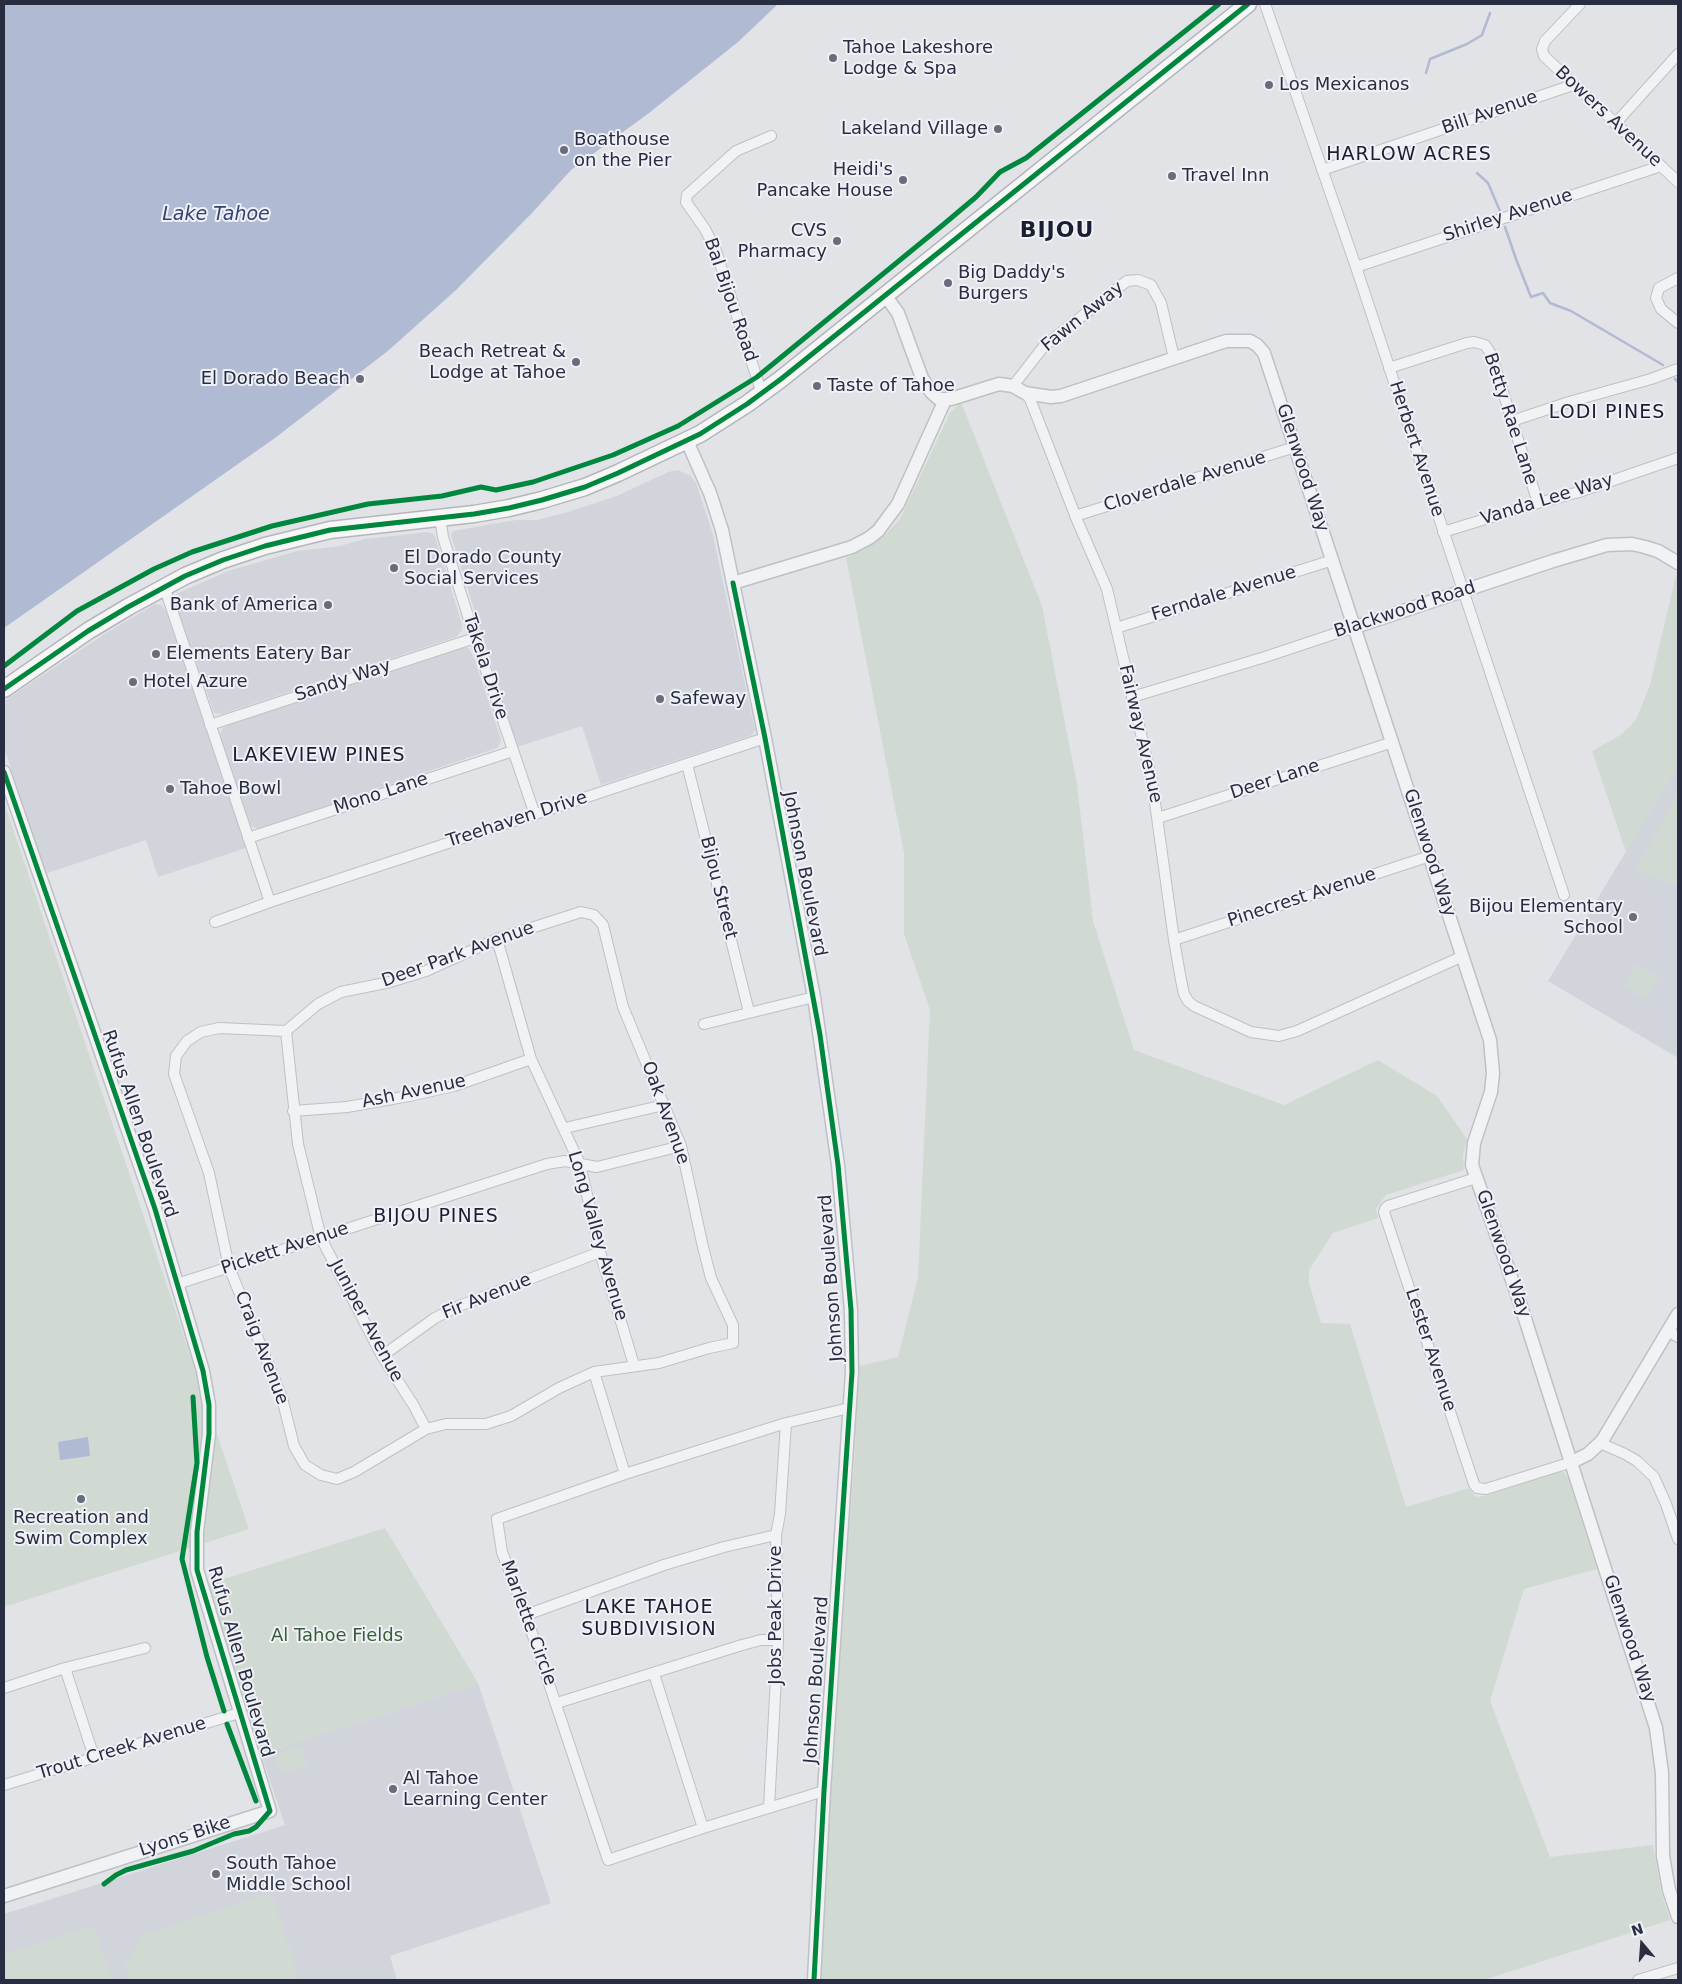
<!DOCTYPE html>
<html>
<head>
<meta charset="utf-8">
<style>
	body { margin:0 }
	#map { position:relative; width:1682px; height:1984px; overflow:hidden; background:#e2e3e7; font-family:"DejaVu Sans",sans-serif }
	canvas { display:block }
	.frame { position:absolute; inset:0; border:5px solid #282d41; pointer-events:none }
	.north { position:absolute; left:1617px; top:1919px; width:50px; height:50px; -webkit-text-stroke:4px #f0f1f7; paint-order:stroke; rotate:342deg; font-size:14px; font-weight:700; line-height:20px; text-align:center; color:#282d41 }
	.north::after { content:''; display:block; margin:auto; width:18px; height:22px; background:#282d41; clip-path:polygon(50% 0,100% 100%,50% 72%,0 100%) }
</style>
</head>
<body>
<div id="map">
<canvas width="1682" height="1984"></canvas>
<div class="frame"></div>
<div class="north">N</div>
</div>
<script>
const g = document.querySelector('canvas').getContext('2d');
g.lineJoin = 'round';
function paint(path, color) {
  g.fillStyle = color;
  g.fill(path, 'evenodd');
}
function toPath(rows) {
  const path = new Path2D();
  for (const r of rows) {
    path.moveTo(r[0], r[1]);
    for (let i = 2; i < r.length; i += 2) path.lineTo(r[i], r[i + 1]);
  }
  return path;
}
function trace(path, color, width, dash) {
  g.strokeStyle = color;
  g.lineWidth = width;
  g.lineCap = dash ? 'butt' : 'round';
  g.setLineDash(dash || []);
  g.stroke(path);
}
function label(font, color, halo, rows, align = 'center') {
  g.font = font + ' "DejaVu Sans",sans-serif';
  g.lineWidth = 4;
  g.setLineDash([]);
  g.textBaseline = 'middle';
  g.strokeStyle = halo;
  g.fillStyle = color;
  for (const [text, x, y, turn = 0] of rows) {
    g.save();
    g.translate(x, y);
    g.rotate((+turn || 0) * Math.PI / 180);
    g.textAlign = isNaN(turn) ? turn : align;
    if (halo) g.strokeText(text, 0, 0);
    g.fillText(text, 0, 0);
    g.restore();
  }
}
paint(toPath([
	[678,470,691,476,696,483,712,531,755,730,752,735,747,737,601,785,582,726,517,747,451,535,453,531,458,530,516,520,537,520,568,512,617,496,668,472],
	[428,532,433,534,436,539,462,625,462,630,456,637,222,714,214,713,174,600,176,594,228,571,297,551,340,546,365,539],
	[155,604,161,605,166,611,246,848,158,877,146,840,45,874,4,747,4,701,103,635],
	[463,647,468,648,473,655,501,739,500,744,497,748,262,828,256,828,251,826,221,739,220,734,223,728,232,723],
	[1678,765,1678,1058,1548,981],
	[478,1683,551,1903,390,1956,397,1980,4,1980,4,1914,285,1825,261,1754]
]), '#d2d4dc');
paint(toPath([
	[961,402,1042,606,1077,784,1093,921,1134,1050,1284,1105,1378,1060,1437,1096,1467,1139,1463,1156,1464,1170,1386,1195,1376,1209,1378,1218,1333,1233,1309,1270,1309,1283,1321,1323,1350,1324,1406,1507,1469,1488,1473,1494,1477,1497,1488,1495,1557,1472,1564,1472,1568,1478,1597,1569,1524,1589,1490,1701,1550,1857,1653,1845,1661,1892,1670,1920,1484,1980,820,1980,825,1834,855,1452,858,1366,898,1357,918,1277,930,1010,904,934,904,853,846,558,864,550,885,535,900,519,950,413],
	[1677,571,1678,572,1678,765,1626,852,1592,751,1622,734,1636,720,1650,685],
	[1678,793,1678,886,1658,880,1636,869],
	[4,802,249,1529,4,1607],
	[1636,964,1659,978,1646,1000,1623,986],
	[385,1528,478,1683,261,1754,208,1584],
	[301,1746,307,1765,280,1774,274,1755],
	[271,1893,297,1971,296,1980,130,1980,125,1965,143,1935],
	[94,1926,112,1980,4,1980,4,1955]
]), '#d0dad2');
paint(toPath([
	[4,4,778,4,738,42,649,113,571,170,532,213,456,290,389,350,275,438,4,628],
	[88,1437,90,1456,60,1460,58,1442]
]), '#b0bad3');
trace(toPath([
	[1426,73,1430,59,1467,44,1482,35,1490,13],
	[1477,173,1488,183,1500,211],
	[1505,227,1516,259,1531,297,1543,293,1550,303,1571,311,1663,365],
	[1675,379,1678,382]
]), '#b0bad3', 2.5);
const minor = toPath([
	[1265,4,1356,267,1564,895],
	[1580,4,1545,41,1542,49,1544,56,1678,182],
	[1615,124,1678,54],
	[1322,170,1573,85],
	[1356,267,1661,166],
	[1678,278,1659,288,1656,298,1661,309,1678,323],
	[1389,368,1467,343,1474,342,1485,345,1491,354,1538,503],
	[1013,386,1044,346,1127,281,1138,280,1151,285,1161,303,1174,358],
	[1025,393,1030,399,1077,520,1107,589,1152,781,1174,940,1181,980,1184,994,1188,1001,1194,1006,1251,1032,1279,1036,1297,1031,1463,956],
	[762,394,716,251,705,229,686,202,687,195,736,151,771,136],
	[1512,421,1569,402,1651,379,1678,369],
	[1075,516,1295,447],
	[440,517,443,537,475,638,535,815],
	[1443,532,1538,503,1579,492,1678,458],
	[164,586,270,902],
	[1116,628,1333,560],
	[1132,697,1265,657,1355,627],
	[210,725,475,638],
	[687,764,749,1012],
	[1158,818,1393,742],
	[248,838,513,751],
	[581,912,594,915,603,925,623,1007,681,1146,703,1247,711,1278,733,1325,733,1343,709,1348,659,1363,594,1372,559,1388,511,1416,486,1424,446,1424,426,1429,354,1472,337,1479,321,1475,305,1465,294,1446,282,1398,229,1267,209,1173,174,1074,176,1056,187,1041,201,1032,219,1028,286,1031,318,1004,341,992,390,982,426,971,497,939,581,912],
	[215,922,270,902,765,738],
	[497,939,531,1059,580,1164,600,1252,634,1365],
	[1174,940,1430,856],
	[704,1024,814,997],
	[286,1031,298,1144,321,1238,382,1356,414,1406,426,1429],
	[293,1111,347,1107,409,1096,454,1086,531,1059],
	[565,1128,664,1105],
	[1476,1178,1388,1206,1385,1209,1384,1212,1474,1484,1477,1488,1486,1489,1572,1462],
	[177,1284,547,1164,565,1161,597,1167,681,1146],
	[1668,1331,1678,1337],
	[382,1356,435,1318,459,1306,600,1252],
	[594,1372,625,1474],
	[1600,1443,1625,1454,1637,1461,1654,1477,1666,1504,1678,1539],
	[526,1615,664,1565,724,1547,776,1535],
	[65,1668,94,1757],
	[654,1674,703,1828],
	[4,1688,65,1668,145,1648],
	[557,1703,742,1645,761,1640,778,1640],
	[4,1785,239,1713],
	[824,1791,703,1828,608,1860,526,1615,502,1552,497,1519,625,1474,786,1423,849,1408],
	[769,1808,778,1640,776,1535,780,1514,786,1423],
	[1638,1980,1678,1968]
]);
const tertiary = toPath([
	[885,295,898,313,922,378,931,392,939,399,951,399,999,384,1013,386,1025,393,1051,397,1061,396,1226,341,1250,341,1257,345,1264,353,1490,1040,1493,1073,1491,1092,1474,1143,1472,1165,1519,1300,1656,1728,1662,1773,1663,1856,1669,1890,1678,1917],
	[687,441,710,493,722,530,765,738,814,997,838,1165,851,1310,852,1372,824,1791,814,1980],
	[733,583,852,547,869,538,878,531,898,504,945,400],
	[1355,627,1553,561,1607,545,1632,544,1645,547,1658,551,1678,563],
	[4,772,155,1209,203,1371,209,1405,209,1434,197,1532,197,1570,270,1811,4,1896],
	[1572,1462,1588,1454,1602,1441,1678,1314]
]);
const trunk = toPath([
	[4,689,88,631,128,607,185,576,223,560,265,546,330,530,474,514,509,508,542,500,585,487,618,473,700,434,747,404,781,379,1248,4]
]);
trace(minor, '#bfc0c5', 12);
trace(tertiary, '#bfc0c5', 15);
trace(trunk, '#b4b6bc', 19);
trace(minor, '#f1f2f4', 10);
trace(tertiary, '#f1f2f4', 12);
trace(trunk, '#f6f6f6', 16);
trace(toPath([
	[733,583,765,738,820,1035,838,1165,851,1310,852,1372,824,1791,814,1980],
	[4,666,77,611,154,569,192,552,272,526,368,504,442,496,481,487,496,490,533,482,613,455,678,426,757,377,944,224,976,197,1000,172,1026,158,1219,4],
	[4,689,88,631,128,607,185,576,223,560,265,546,330,530,474,514,509,508,542,500,585,487,618,473,700,434,747,404,781,379,1248,4],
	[4,772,155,1209,203,1371,209,1405,209,1434,197,1532,197,1570,270,1811,256,1827,249,1831,234,1834,193,1851,126,1870,116,1875,104,1884],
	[193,1397,197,1463,182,1559,207,1657,224,1711],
	[227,1724,256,1801]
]), '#00873e', 5);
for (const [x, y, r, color] of [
	[833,58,5,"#696d7b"],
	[1269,85,5,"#696d7b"],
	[998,129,5,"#696d7b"],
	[564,150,5,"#696d7b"],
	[1172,176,5,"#696d7b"],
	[903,180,5,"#696d7b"],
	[837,241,5,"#696d7b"],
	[948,283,5,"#696d7b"],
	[576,362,5,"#696d7b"],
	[360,379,5,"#696d7b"],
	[817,386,5,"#696d7b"],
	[394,568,5,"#696d7b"],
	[328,605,5,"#696d7b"],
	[156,654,5,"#696d7b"],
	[133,682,5,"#696d7b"],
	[660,699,5,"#696d7b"],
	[170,789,5,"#696d7b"],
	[1633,917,5,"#696d7b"],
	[81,1499,5,"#696d7b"],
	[393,1789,5,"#696d7b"],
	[216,1874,5,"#696d7b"]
]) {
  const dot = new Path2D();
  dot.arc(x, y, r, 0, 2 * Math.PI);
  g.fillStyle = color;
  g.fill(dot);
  trace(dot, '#f0f1f7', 2);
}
label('18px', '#282d41', '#f0f1f7', [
	["Tahoe Lakeshore",843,48],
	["Lodge & Spa",843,69],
	["Los Mexicanos",1279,85],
	["Lakeland Village",988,129,"right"],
	["Boathouse",574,140],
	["on the Pier",574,161],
	["Heidi's",893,170,"right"],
	["Pancake House",893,191,"right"],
	["Travel Inn",1182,176],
	["CVS",827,231,"right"],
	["Pharmacy",827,252,"right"],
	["Big Daddy's",958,273],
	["Burgers",958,294],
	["Beach Retreat &",566,352,"right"],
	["Lodge at Tahoe",566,373,"right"],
	["El Dorado Beach",350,379,"right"],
	["Taste of Tahoe",827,386],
	["El Dorado County",404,558],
	["Social Services",404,579],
	["Bank of America",318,605,"right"],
	["Elements Eatery Bar",166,654],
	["Hotel Azure",143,682],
	["Safeway",670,699],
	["Tahoe Bowl",180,789],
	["Bijou Elementary",1623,907,"right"],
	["School",1623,928,"right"],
	["Recreation and",81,1518,"center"],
	["Swim Complex",81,1539,"center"],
	["Al Tahoe",403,1779],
	["Learning Center",403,1800],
	["South Tahoe",226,1864],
	["Middle School",226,1885]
], 'left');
label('18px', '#282d41', '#f0f1f7', [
	["Bill Avenue",1490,113,-19],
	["Bowers Avenue",1608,117,43],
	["Shirley Avenue",1508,216,-18],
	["Bal Bijou Road",730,300,71],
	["Fawn Away",1083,317,-39],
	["Betty Rae Lane",1510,419,72],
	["Herbert Avenue",1416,449,72],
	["Glenwood Way",1302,468,72],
	["Cloverdale Avenue",1185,482,-17],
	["Vanda Lee Way",1547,500,-17],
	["Ferndale Avenue",1224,594,-17],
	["Blackwood Road",1405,610,-18],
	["Takela Drive",485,667,72],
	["Sandy Way",343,681,-18],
	["Fairway Avenue",1140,734,77],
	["Deer Lane",1275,780,-18],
	["Mono Lane",381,794,-18],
	["Treehaven Drive",517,820,-18],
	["Glenwood Way",1429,853,72],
	["Johnson Boulevard",804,874,79],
	["Bijou Street",718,888,76],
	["Pinecrest Avenue",1302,898,-18],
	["Deer Park Avenue",458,955,-20],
	["Ash Avenue",414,1092,-12],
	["Oak Avenue",665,1113,70],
	["Rufus Allen Boulevard",139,1124,71],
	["Long Valley Avenue",597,1236,74],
	["Pickett Avenue",285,1249,-18],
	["Glenwood Way",1503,1254,71],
	["Johnson Boulevard",832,1278,-94],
	["Fir Avenue",487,1297,-22],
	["Juniper Avenue",366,1321,62],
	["Craig Avenue",261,1348,69],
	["Lester Avenue",1430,1350,72],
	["Jobs Peak Drive",776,1615,-90],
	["Marlette Circle",528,1623,70],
	["Glenwood Way",1629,1639,72],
	["Rufus Allen Boulevard",240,1662,74],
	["Johnson Boulevard",817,1680,-86],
	["Trout Creek Avenue",122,1749,-17],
	["Lyons Bike",185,1837,-18]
]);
label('18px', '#365d35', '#f0f1f7', [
	["Al Tahoe Fields",337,1636]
]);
g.letterSpacing = '1px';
label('19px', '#1a1e32', '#f0f1f7', [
	["HARLOW ACRES",1409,155],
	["LODI PINES",1607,413],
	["LAKEVIEW PINES",319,756],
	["BIJOU PINES",436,1217],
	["LAKE TAHOE",649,1608],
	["SUBDIVISION",649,1630]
]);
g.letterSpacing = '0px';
label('italic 19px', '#314476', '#f0f1f7', [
	["Lake Tahoe",216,215]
]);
g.letterSpacing = '1px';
label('bold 22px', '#1a1e32', '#f0f1f7', [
	["BIJOU",1057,231]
]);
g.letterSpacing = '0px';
</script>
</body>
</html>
